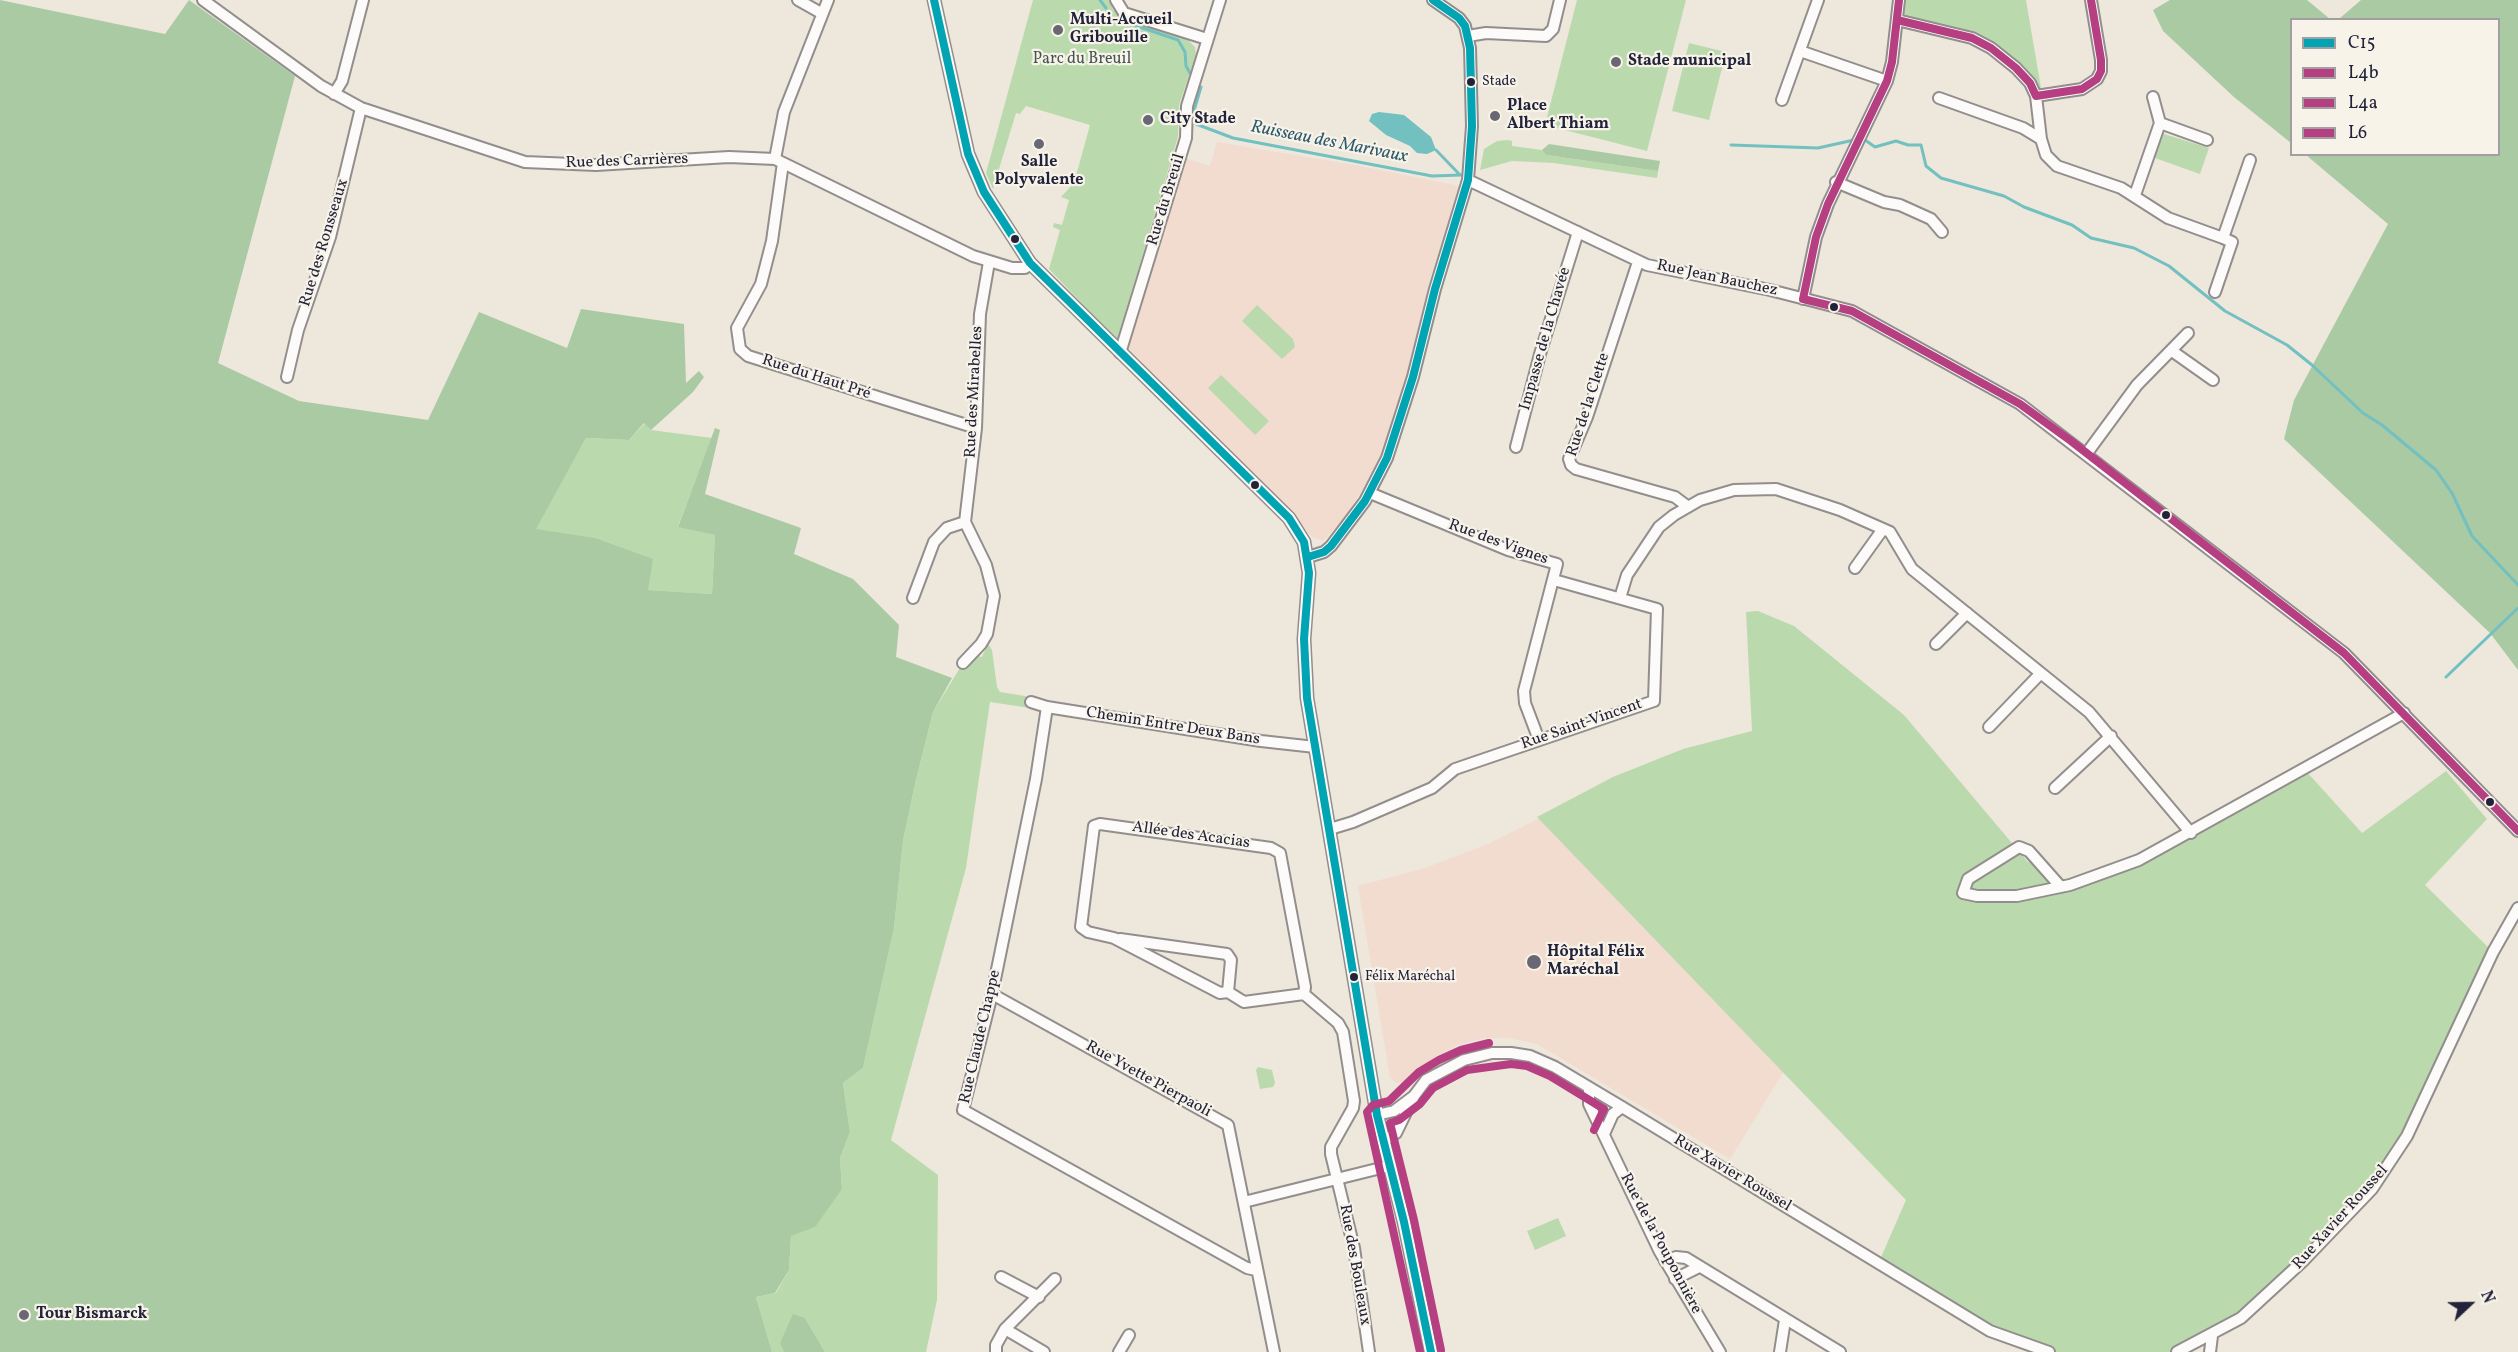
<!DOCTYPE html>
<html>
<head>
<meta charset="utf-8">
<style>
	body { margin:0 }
	#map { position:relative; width:2518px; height:1352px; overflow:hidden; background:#eee7dc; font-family:Vollkorn,serif }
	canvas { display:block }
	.legend { position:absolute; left:2290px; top:18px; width:210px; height:138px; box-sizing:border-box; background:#f7f3e8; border:2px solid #a29fa3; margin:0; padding:8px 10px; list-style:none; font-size:18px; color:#22223b }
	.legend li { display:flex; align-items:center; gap:12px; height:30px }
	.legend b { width:30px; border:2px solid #a29fa3 }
	.north { position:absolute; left:2440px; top:1274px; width:60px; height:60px; -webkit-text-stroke:4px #f7f3e8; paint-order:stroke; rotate:68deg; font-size:16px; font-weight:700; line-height:24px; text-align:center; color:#22223b }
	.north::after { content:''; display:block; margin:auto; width:21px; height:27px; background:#22223b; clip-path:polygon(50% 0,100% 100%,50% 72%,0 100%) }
</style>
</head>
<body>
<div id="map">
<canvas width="2518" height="1352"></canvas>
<ul class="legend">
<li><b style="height:8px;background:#00a4b2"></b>C15</li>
<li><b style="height:8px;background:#b63f82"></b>L4b</li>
<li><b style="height:8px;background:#b63f82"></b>L4a</li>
<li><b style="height:8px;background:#b63f82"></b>L6</li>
</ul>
<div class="north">N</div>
</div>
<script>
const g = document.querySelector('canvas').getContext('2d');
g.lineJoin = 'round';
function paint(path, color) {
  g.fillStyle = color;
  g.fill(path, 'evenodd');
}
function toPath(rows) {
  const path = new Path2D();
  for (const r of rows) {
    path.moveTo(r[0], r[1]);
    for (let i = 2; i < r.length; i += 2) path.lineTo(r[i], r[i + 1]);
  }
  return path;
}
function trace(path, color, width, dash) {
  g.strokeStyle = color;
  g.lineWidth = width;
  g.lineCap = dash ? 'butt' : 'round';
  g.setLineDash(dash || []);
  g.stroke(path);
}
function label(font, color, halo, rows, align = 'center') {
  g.font = font + ' Vollkorn,serif';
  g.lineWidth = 4.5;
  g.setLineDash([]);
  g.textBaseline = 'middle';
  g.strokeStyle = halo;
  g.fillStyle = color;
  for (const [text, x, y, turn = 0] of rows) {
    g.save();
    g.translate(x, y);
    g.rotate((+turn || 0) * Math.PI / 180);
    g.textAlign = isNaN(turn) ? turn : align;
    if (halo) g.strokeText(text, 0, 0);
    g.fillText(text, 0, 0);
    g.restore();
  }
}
paint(toPath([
	[1217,142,1354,165,1460,186,1429,282,1408,377,1385,449,1347,516,1323,541,1311,536,1125,352,1185,158,1210,166],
	[1558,809,1789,1063,1730,1159,1537,1044,1510,1038,1484,1038,1458,1045,1435,1057,1407,1082,1396,1083,1390,1077,1358,886,1425,868,1488,844]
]), '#f2dbcf');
paint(toPath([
	[1033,0,1109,0,1113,10,1188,40,1195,47,1196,55,1179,105,1178,137,1117,340,1049,269,1060,230,1053,227,1054,223,1062,225,1069,200,1061,197,1074,183,1090,125,1026,106,1020,114,1016,113,993,189,986,173],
	[1577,0,1686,0,1647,151,1545,125],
	[1899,0,2026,0,2042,94,1991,48,1897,20],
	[1689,43,1726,52,1709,120,1672,111],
	[2161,133,2209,148,2200,174,2152,157],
	[1508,140,1512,141,1512,146,1542,150,1546,155,1658,171,1657,178,1554,163,1512,161,1480,170,1484,149,1497,141],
	[1257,305,1293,339,1295,347,1282,359,1242,321],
	[1221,375,1269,421,1255,435,1208,388],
	[645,423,651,430,712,438,678,526,715,535,712,594,647,590,535,529,586,438,629,440],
	[1758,611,1794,626,1904,715,2027,861,2038,867,2048,880,2046,884,2052,890,2177,844,2307,772,2362,833,2446,771,2487,819,2425,885,2493,952,2393,1160,2269,1294,2177,1352,2051,1352,2013,1341,1879,1262,1906,1200,1537,817,1613,777,1683,749,1752,731,1746,612],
	[988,644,992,650,997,687,1000,692,1031,697,1030,708,990,702,966,868,891,1140,938,1175,937,1300,926,1352,825,1352,805,1318,780,1342,784,1352,772,1352,756,1297,776,1293,789,1270,791,1236,842,1189,840,1158,850,1132,843,1083,863,1068,894,928,903,841,915,784,933,712,963,663,978,656,982,657],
	[1258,1067,1272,1070,1275,1083,1273,1087,1260,1089,1256,1070],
	[1558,1218,1566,1236,1535,1250,1527,1231]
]), '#badaae');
paint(toPath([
	[0,0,165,34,189,0,295,76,218,363,299,401,428,420,479,312,567,348,581,309,684,324,686,383,699,371,704,377,693,392,651,430,644,423,629,440,586,438,536,529,595,538,653,559,648,590,712,594,715,535,678,527,715,428,720,430,705,494,801,528,794,554,853,579,899,625,896,657,952,678,933,712,915,784,903,841,894,928,863,1068,843,1083,850,1132,840,1158,842,1189,815,1227,791,1236,789,1270,775,1293,756,1297,772,1352,0,1352],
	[2170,0,2307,0,2330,19,2292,20,2291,143,2234,97,2163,31,2153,10],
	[2361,0,2518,0,2518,670,2490,633,2284,439,2294,400,2388,224,2306,155,2498,154,2498,20,2339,19],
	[1549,144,1660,161,1658,171,1546,155,1542,150],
	[793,1314,805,1318,825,1352,784,1352,780,1343]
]), '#aacaa3');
paint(toPath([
	[1379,112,1404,115,1431,137,1436,150,1427,154,1417,153,1410,146,1386,135,1369,121,1372,114]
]), '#73c0c1');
trace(toPath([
	[1100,0,1106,8],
	[1122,21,1178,40,1185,52,1186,66,1190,73],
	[1201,87,1193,114,1196,124,1233,138,1432,176,1461,175],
	[1865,140,1875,147,1896,141,1908,145,1921,145,1926,166,1941,178,2004,196,2024,207,2072,225,2091,238,2134,248,2169,266,2225,311,2287,345,2312,365,2363,413,2382,425,2436,470,2452,493,2472,536,2518,585],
	[1731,145,1818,148,1854,140],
	[1436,150,1460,175],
	[2446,677,2518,608]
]), '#73c0c1', 3);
const minor = toPath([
	[203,0,321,86,361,108,525,162,596,165,729,157,775,159,973,256,1012,268,1025,268,1030,263],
	[798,0,821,13],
	[1116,0,1124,13,1207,39],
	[1897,20,1972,38,1991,48,2016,68,2030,83,2036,96,2041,139,2046,155,2057,166,2121,188,2168,218,2223,238],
	[1468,36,1486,33,1546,36,1553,29,1560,0],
	[1800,51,1887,81],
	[334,94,342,81,363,0],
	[2036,96,2082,89,2097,79,2101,71,2101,60,2091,0],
	[2153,97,2160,123],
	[1939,98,2023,128,2041,139],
	[1782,100,1818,0],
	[775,159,784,112,828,0],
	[783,163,772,241,761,284,737,328,740,349,748,356,976,428],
	[1468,180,1647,265,1770,290,1852,311,2020,404,2344,653,2518,831],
	[1836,182,1884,202,1900,205,1931,219,1942,232],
	[2135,195,2160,123,2207,140],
	[1638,262,1587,417,1569,459,1571,465,1576,469,1675,497,1687,506],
	[2215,292,2232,242,2223,238,2250,160],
	[1803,299,1816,237,1828,204,1887,81,1892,62,1899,0],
	[2172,351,2213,380],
	[1120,353,1186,138,1187,106,1220,0],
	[287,377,298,330,330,237,361,108],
	[1516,447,1540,354,1578,232],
	[2087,453,2137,385,2188,333],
	[1370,493,1508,550,1557,564,1524,691,1525,703,1539,740],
	[1308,557,1324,552,1331,546,1365,501,1387,458,1413,377,1435,289,1468,180,1472,126,1470,48,1465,26,1459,18,1433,0],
	[1855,568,1883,529],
	[913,598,934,542,947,528,965,522],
	[1620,598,1627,575,1659,527,1674,515,1700,500,1734,490,1776,489,1840,510,1890,532,1912,569,2089,712,2191,833],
	[1936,644,1967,613],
	[963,663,981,644,987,634,994,596,986,565,965,522,976,428,980,314,989,262],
	[1031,702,1047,707,1261,741,1315,747],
	[1047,707,1036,779,992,994,963,1110,1247,1268,1256,1270],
	[1989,727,2040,674],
	[2055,788,2111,736],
	[1330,829,1353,822,1432,788,1455,769,1654,701,1657,609,1554,580],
	[2060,886,2029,851,2019,847,1968,879,1963,893,1977,896,2017,896,2070,885,2139,860,2404,713],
	[1120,939,1227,954,1231,960,1228,992,1244,1002,1304,994],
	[1228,992,1220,993,1114,938,1088,932,1081,927,1094,826,1100,824,1271,848,1280,853,1305,987,1304,994,1338,1023,1343,1032,1354,1101,1353,1108,1331,1147,1331,1154,1354,1248,1369,1352],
	[992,994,1228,1125,1274,1352],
	[1589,1088,1589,1104,1660,1252,1720,1352],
	[1377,1115,1394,1111,1414,1096,1426,1080,1464,1060,1492,1053,1511,1053,1530,1056,1555,1067,1622,1107,1990,1331,2049,1352],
	[1604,1134,1613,1114,1622,1107],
	[1383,1141,1396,1133,1414,1096],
	[1244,1202,1389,1166],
	[1665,1261,1676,1257,1686,1258,1840,1352],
	[1001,1277,1039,1297],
	[1675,1279,1699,1267],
	[1005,1329,1044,1352],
	[996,1352,996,1345,1005,1329,1055,1279],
	[1119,1352,1129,1335],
	[1780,1352,1785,1320],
	[2177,1352,2241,1318,2304,1260,2372,1189,2407,1136,2493,952,2518,908],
	[2210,1352,2212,1336]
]);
const tertiary = toPath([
	[934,0,968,154,984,192,1030,263,1289,518,1304,542,1309,573,1304,639,1307,698,1377,1115,1404,1222,1431,1352]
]);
trace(minor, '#928e8d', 14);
trace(tertiary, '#928e8d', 15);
trace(minor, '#fcfbfa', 10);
trace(tertiary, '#fcfbfa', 12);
trace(toPath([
	[934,0,968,154,984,192,1030,263,1289,518,1304,542,1309,573,1304,639,1307,698,1377,1115,1404,1222,1431,1352],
	[1308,557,1324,552,1331,546,1365,501,1387,458,1413,377,1435,289,1468,180,1472,126,1470,48,1465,26,1459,18,1433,0]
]), '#00a4b2', 8);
trace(toPath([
	[1897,20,1972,38,1991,48,2016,68,2030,83,2036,96,2082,89,2097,79,2101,71,2101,60,2091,0],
	[1803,299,1852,311,2020,404,2071,441,2344,653,2518,831],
	[1803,299,1816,237,1828,204,1887,81,1892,62,1899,0]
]), '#b63f82', 8);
trace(toPath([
	[1441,1350,1414,1220,1390,1123,1399,1120,1420,1104,1433,1088,1467,1070,1511,1064,1527,1066,1550,1076,1604,1109,1594,1130]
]), '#b63f82', 8);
trace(toPath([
	[1420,1352,1367,1112,1373,1105,1389,1101,1419,1072,1439,1060,1461,1050,1489,1043]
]), '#b63f82', 8);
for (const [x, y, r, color] of [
	[1058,30,6,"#696773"],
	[1616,62,6,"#696773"],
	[1471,82,5,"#22223b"],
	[1495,116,6,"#696773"],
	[1148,120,6,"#696773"],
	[1039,144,6,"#696773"],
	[1015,239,5,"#22223b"],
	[1834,307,5,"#22223b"],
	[1255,485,5,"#22223b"],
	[2166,515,5,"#22223b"],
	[2490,802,5,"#22223b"],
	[1534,962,8,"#696773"],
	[1354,977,5,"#22223b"],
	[24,1315,6,"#696773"]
]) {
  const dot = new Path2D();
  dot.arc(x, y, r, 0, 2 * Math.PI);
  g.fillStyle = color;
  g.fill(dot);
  trace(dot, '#f7f3e8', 2);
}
label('14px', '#22223b', '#f7f3e8', [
	["Stade",1482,82],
	["Félix Maréchal",1365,977]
], 'left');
label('bold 16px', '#22223b', '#f7f3e8', [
	["Multi-Accueil",1070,21],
	["Gribouille",1070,39],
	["Stade municipal",1628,62],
	["Place",1507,107],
	["Albert Thiam",1507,125],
	["City Stade",1160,120],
	["Salle",1039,163,"center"],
	["Polyvalente",1039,181,"center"],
	["Hôpital Félix",1547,953],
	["Maréchal",1547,971],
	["Tour Bismarck",36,1315]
], 'left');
label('16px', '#435652', '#f7f3e8', [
	["Parc du Breuil",1082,60]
]);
label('16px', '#22223b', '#f7f3e8', [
	["Rue des Carrières",627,162,-2],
	["Rue du Breuil",1167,200,-73],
	["Rue des Ronsseaux",325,243,-73],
	["Rue Jean Bauchez",1717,279,12],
	["Impasse de la Chavée",1546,339,-74],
	["Rue du Haut Pré",816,378,18],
	["Rue des Mirabelles",975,392,-87],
	["Rue de la Clette",1589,405,-72],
	["Rue des Vignes",1498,543,20],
	["Rue Saint-Vincent",1582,725,-19],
	["Chemin Entre Deux Bans",1173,727,9],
	["Allée des Acacias",1191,836,8],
	["Rue Claude Chappe",981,1037,-77],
	["Rue Yvette Pierpaoli",1148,1080,29],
	["Rue Xavier Roussel",1732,1174,31],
	["Rue Xavier Roussel",2341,1218,-48],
	["Rue de la Pouponnière",1660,1244,62],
	["Rue des Bouleaux",1354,1265,80]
]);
label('italic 18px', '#2d5a6c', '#f7f3e8', [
	["Ruisseau des Marivaux",1329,143,11]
]);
</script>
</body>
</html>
